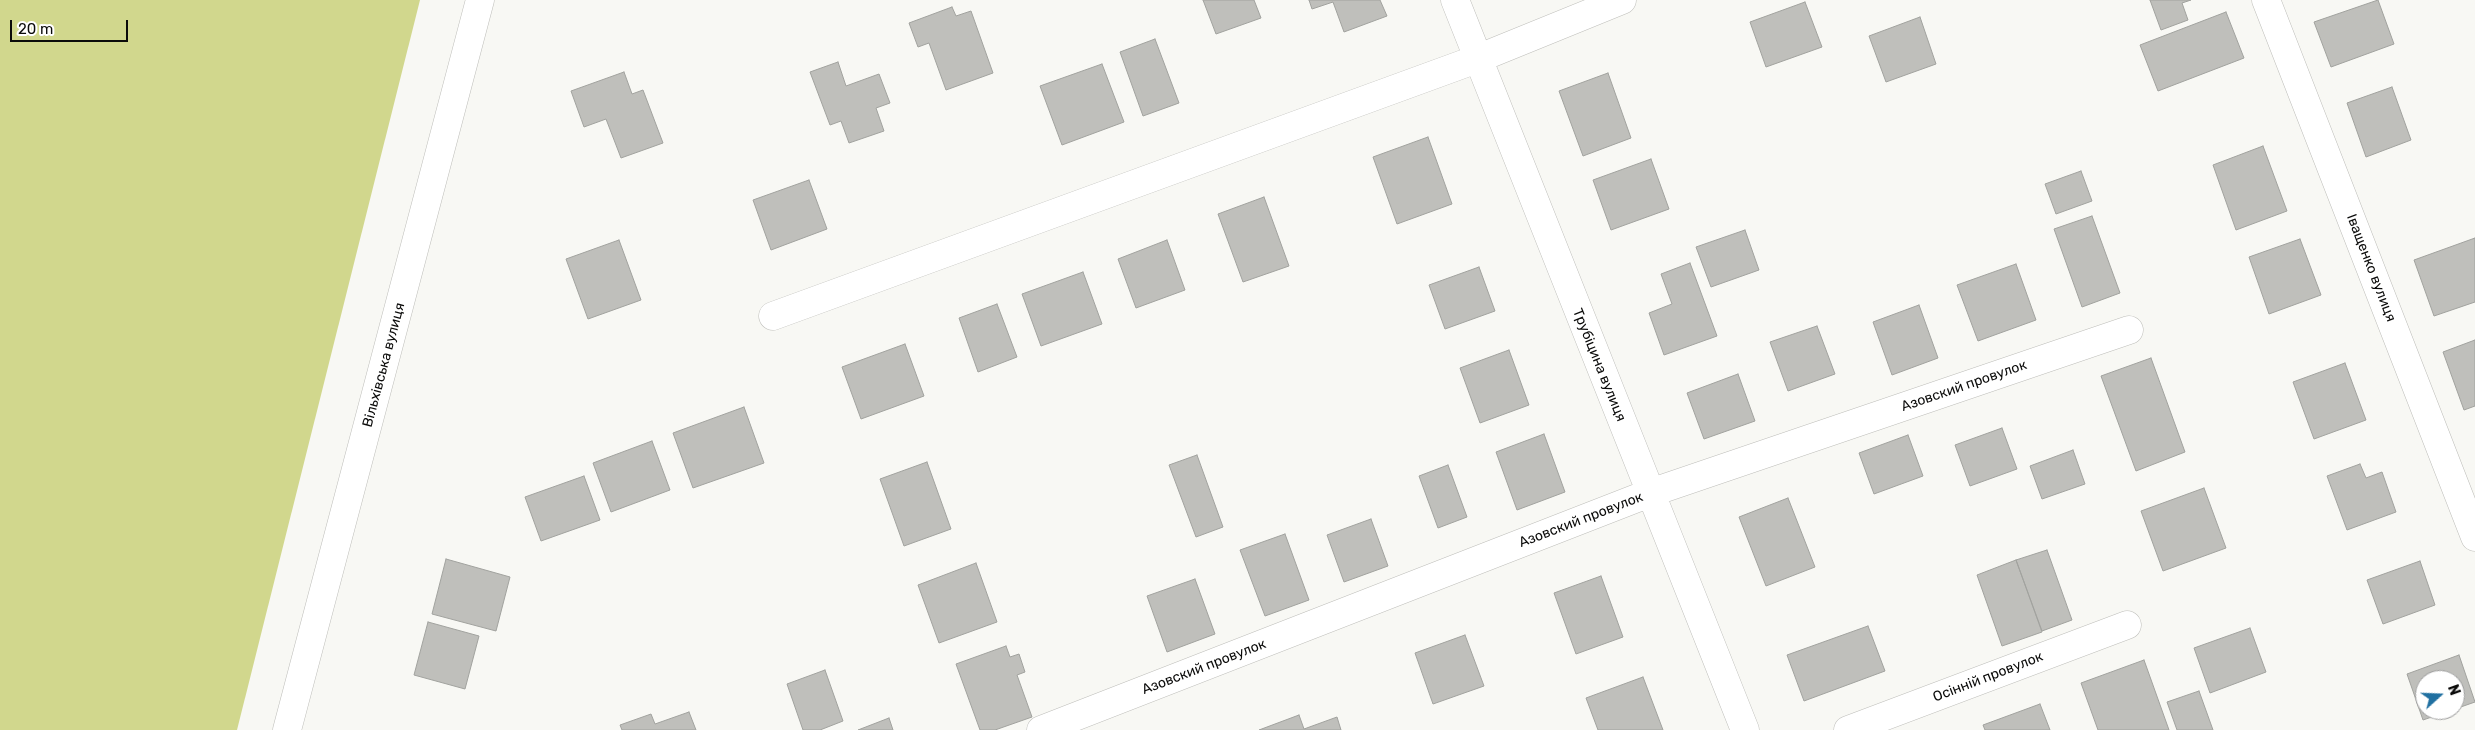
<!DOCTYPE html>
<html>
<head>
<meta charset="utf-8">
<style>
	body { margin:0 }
	#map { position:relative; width:2475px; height:730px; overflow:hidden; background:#f8f8f4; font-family:Rubik,sans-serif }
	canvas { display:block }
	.north { position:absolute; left:2415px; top:670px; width:50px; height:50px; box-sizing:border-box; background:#fff; border:1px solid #9d9d9d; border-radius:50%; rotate:70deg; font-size:14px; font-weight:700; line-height:20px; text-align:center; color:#0b0b0a }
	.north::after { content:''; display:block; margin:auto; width:18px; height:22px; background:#2070a1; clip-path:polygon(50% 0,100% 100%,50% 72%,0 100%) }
	.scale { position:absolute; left:10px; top:20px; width:118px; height:22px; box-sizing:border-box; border:2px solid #0b0b0a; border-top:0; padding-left:6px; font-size:15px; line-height:18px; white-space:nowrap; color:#0b0b0a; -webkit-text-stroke:4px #fff; paint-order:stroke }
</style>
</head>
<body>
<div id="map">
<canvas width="2475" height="730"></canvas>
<div class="north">N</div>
<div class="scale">20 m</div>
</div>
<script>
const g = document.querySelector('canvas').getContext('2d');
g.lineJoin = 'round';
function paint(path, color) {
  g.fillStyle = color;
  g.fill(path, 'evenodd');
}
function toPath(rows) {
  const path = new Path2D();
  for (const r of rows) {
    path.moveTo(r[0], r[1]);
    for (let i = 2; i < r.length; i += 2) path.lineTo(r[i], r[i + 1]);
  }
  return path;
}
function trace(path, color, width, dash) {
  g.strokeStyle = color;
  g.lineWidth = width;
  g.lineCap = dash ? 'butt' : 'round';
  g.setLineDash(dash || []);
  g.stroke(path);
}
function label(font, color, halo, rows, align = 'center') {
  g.font = font + ' Rubik,sans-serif';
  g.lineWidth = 5;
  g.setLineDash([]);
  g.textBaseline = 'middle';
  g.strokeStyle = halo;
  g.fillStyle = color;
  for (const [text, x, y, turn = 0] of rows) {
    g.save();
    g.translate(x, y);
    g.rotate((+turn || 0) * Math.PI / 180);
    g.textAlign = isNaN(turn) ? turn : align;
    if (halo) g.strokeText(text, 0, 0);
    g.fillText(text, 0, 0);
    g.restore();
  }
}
paint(toPath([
	[0,0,420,0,237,730,0,730]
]), '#d1d78d');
const building = toPath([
	[1203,0,1254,0,1261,18,1216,34,1203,0],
	[1309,0,1380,0,1387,16,1344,32,1333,2,1312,9,1309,0],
	[2150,0,2191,0,2182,3,2188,20,2161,30,2150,0],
	[2378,0,2394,44,2331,67,2314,22,2378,0],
	[1805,2,1822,47,1766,67,1750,22,1805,2],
	[952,7,956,16,971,11,993,73,946,90,929,43,918,47,909,23,952,7],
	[2226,12,2244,58,2158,91,2140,45,2226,12],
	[1920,17,1936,64,1886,82,1869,36,1920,17],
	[1155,39,1179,103,1143,116,1120,52,1155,39],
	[838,62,846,86,879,74,890,103,876,108,884,131,849,143,841,121,830,125,810,72,838,62],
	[1102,64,1124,122,1062,145,1040,86,1102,64],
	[624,72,632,94,643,90,663,143,621,158,606,119,584,127,571,91,624,72],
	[1608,73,1631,138,1583,156,1559,91,1608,73],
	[2392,87,2411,140,2366,157,2347,103,2392,87],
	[1428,137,1452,204,1397,224,1373,157,1428,137],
	[2263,146,2287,211,2236,230,2213,165,2263,146],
	[1651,159,1669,209,1611,230,1593,180,1651,159],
	[2081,171,2092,201,2056,214,2045,184,2081,171],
	[809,180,827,229,771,250,753,200,809,180],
	[1264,197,1289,266,1243,282,1218,214,1264,197],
	[2092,216,2120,293,2082,307,2054,229,2092,216],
	[1745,230,1759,270,1711,287,1696,247,1745,230],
	[2475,238,2475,302,2434,316,2414,260,2475,238],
	[2300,239,2321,295,2269,314,2249,257,2300,239],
	[619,240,641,300,588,319,566,259,619,240],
	[1167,240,1185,290,1136,308,1118,259,1167,240],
	[1690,263,1717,336,1664,355,1649,313,1672,304,1661,274,1690,263],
	[2016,264,2036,320,1978,341,1957,285,2016,264],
	[1479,267,1495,311,1445,329,1429,285,1479,267],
	[1083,272,1102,324,1041,346,1022,294,1083,272],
	[997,304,1017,357,978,372,959,318,997,304],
	[1919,305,1938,358,1892,375,1873,322,1919,305],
	[1817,326,1835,374,1788,391,1770,342,1817,326],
	[2475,340,2475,406,2464,410,2443,352,2475,340],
	[905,344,924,396,861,419,842,367,905,344],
	[1509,350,1529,405,1480,423,1460,368,1509,350],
	[2151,358,2185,452,2136,471,2101,376,2151,358],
	[2345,363,2366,420,2314,439,2293,382,2345,363],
	[1738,374,1755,421,1704,439,1687,393,1738,374],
	[744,407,764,463,693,488,673,433,744,407],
	[2002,428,2017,469,1970,486,1955,445,2002,428],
	[1544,434,1565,492,1517,510,1496,452,1544,434],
	[1908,435,1923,476,1874,494,1859,453,1908,435],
	[652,441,670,490,611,512,593,463,652,441],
	[2073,450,2085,484,2042,499,2030,466,2073,450],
	[1197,455,1223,527,1196,537,1169,465,1197,455],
	[927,462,951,529,904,546,880,479,927,462],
	[2360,464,2366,478,2382,472,2396,512,2347,530,2327,476,2360,464],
	[1448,465,1467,517,1438,528,1419,476,1448,465],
	[584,476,600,520,541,541,525,497,584,476],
	[2204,488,2226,548,2163,571,2141,511,2204,488],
	[1788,498,1815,567,1766,586,1739,517,1788,498],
	[1371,519,1388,566,1344,582,1327,535,1371,519],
	[1285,534,1309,600,1265,616,1240,550,1285,534],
	[2047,550,2072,620,2042,631,2016,560,2047,550],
	[446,559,510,577,496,631,432,614,446,559],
	[2016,560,2042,632,2002,646,1977,575,2016,560],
	[2420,561,2435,605,2383,624,2367,580,2420,561],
	[976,563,997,622,939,643,918,585,976,563],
	[1601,576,1623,637,1576,654,1554,593,1601,576],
	[1195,579,1215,634,1167,652,1147,596,1195,579],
	[428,622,479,636,465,689,414,675,428,622],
	[1868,626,1885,671,1804,701,1787,655,1868,626],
	[2250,628,2266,672,2210,693,2194,648,2250,628],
	[1465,635,1484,686,1433,704,1415,653,1465,635],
	[1006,646,1010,657,1019,654,1025,672,1017,675,1032,717,995,730,980,730,956,664,1006,646],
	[2459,655,2475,702,2455,709,2455,680,2425,680,2425,710,2452,710,2423,720,2407,674,2459,655],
	[2144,660,2169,730,2098,730,2081,683,2144,660],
	[825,670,843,721,820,730,803,730,787,684,825,670],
	[1643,677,1663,730,1598,730,1586,698,1643,677],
	[2199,691,2213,730,2177,730,2167,702,2199,691],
	[2040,704,2050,730,1985,730,1983,725,2040,704],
	[689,712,696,730,622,730,620,725,651,714,655,724,689,712],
	[1299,715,1304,729,1337,717,1341,730,1259,730,1299,715],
	[889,718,893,730,858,730,889,718]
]);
paint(building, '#bfbfbb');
trace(building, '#a1a29e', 1);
const minor = toPath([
	[1455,0,1745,730],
	[2266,0,2475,537],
	[773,316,1477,59,1622,0],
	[1041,730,1650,493,2129,330],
	[1848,730,2127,625]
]);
const tertiary = toPath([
	[287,730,480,0]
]);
trace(minor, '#bebeba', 29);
trace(tertiary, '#bebeba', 29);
trace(minor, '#fff', 28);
trace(tertiary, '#fff', 28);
label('14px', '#0b0b0a', '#fff', [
	["Іващенко вулиця",2371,268,69],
	["Вільхівська вулиця",384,365,-75],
	["Трубіцина вулиця",1599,365,68],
	["Азовский провулок",1964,386,-19],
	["Азовский провулок",1581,520,-21],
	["Азовский провулок",1204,667,-21],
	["Осінній провулок",1988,677,-21]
]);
</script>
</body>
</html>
